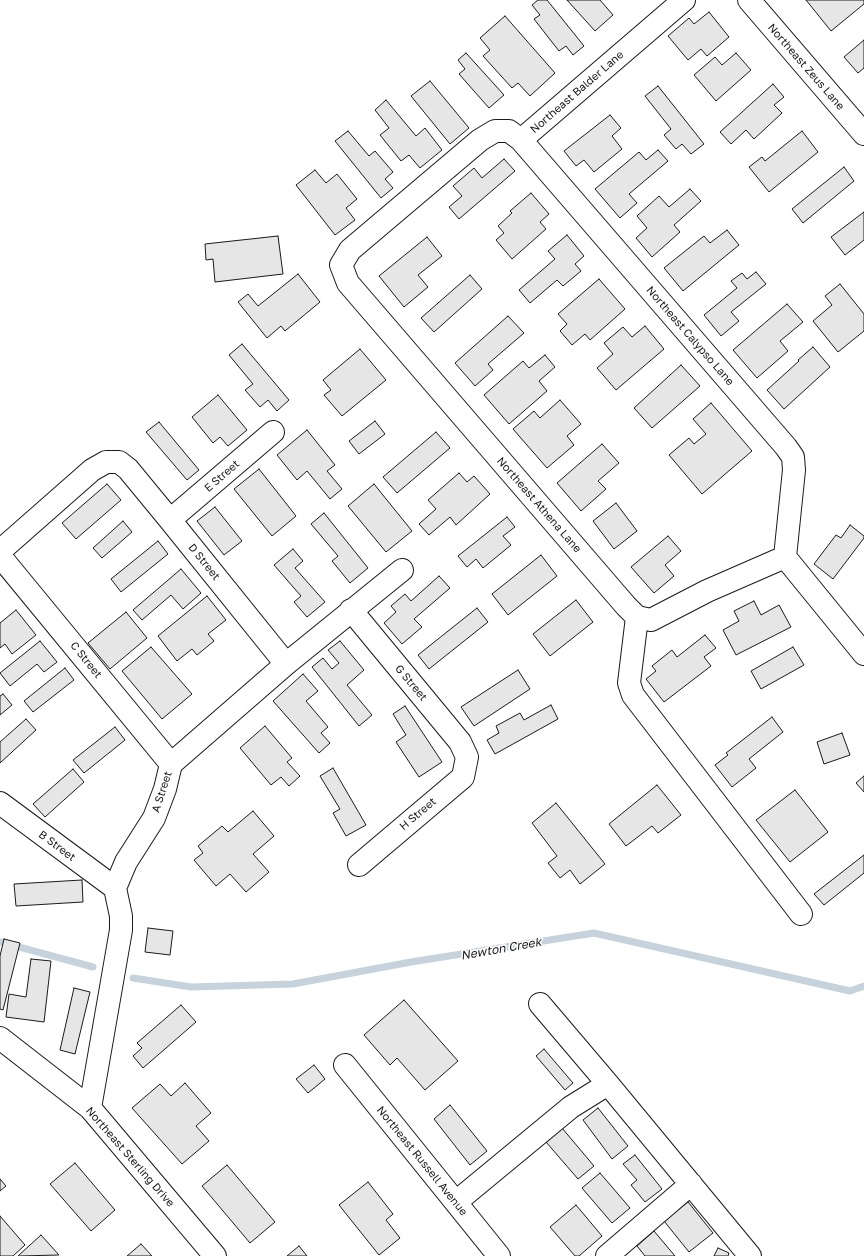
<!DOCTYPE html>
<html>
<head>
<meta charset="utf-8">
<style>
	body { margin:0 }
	canvas { display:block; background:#fff }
</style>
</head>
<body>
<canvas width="864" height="1256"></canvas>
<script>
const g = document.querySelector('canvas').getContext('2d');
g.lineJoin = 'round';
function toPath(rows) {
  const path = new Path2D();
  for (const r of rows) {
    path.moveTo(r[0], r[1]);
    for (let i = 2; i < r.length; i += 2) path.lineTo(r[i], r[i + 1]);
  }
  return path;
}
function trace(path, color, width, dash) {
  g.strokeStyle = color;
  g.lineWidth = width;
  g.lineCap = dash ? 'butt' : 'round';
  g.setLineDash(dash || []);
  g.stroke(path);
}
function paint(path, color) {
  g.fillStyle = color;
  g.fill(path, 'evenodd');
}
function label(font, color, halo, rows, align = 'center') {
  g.font = font + ' "Golos Text",sans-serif';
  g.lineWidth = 3;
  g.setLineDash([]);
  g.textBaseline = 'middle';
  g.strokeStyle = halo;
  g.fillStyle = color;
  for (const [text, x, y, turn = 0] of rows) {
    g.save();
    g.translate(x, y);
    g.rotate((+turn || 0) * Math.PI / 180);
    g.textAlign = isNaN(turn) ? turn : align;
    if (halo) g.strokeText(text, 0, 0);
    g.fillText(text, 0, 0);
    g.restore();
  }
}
trace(toPath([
	[0,942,93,967],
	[133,978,191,987,293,984,411,962,594,933,850,991,864,986]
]), '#c6d2dc', 7);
const building = toPath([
	[538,0,547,0,584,46,573,55,566,46,559,51,534,19,540,15,532,5,538,0],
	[567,0,600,0,613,15,595,31,567,0],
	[806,0,864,0,864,4,831,31,806,0],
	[709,12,729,37,707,56,701,49,688,60,668,36,689,18,694,24,709,12],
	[505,16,555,73,530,96,518,83,512,88,483,56,490,50,480,38,505,16],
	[864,40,864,68,858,73,844,57,864,40],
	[466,53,504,95,489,108,459,74,465,69,458,60,466,53],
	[736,53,751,70,716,101,694,75,715,57,722,65,736,53],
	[430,81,469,128,450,144,411,96,430,81],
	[773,84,784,97,774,105,782,113,754,139,746,130,731,144,720,132,773,84],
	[658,86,704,144,691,154,682,144,676,149,664,135,671,129,645,96,658,86],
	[386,100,416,136,425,128,442,150,420,168,409,155,401,161,380,135,389,128,375,110,386,100],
	[610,115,621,128,612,136,622,149,594,172,584,160,576,166,564,151,610,115],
	[348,131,369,156,375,151,393,172,385,179,393,188,381,198,335,141,348,131],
	[802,131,818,152,769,192,749,167,762,157,765,161,802,131],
	[658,150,668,161,629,194,637,203,620,218,595,189,639,152,646,160,658,150],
	[504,159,515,171,459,219,449,207,462,196,453,186,474,168,482,178,504,159],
	[844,167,854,181,803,223,792,209,844,167],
	[315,170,326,183,337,174,357,199,346,208,355,220,335,235,296,185,315,170],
	[690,189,701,201,674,225,680,232,652,257,636,238,647,228,637,216,659,196,669,207,690,189],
	[531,193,549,214,540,222,546,229,512,259,496,240,504,233,498,226,512,213,510,211,531,193],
	[864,212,864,240,845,255,831,237,864,212],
	[727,230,739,245,683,291,664,268,704,236,710,243,727,230],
	[567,235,584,256,575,264,581,271,563,286,557,280,530,303,519,290,555,259,548,251,567,235],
	[278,236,283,274,215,282,213,259,206,260,205,244,278,236],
	[427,237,442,256,418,275,428,287,404,307,379,276,427,237],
	[756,272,766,284,731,312,739,321,721,336,704,315,737,288,731,281,742,273,747,279,756,272],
	[298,274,320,302,285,331,281,326,267,338,238,302,248,294,258,306,298,274],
	[470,275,482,289,434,332,421,318,470,275],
	[599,279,625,309,590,340,585,334,572,345,560,331,567,324,558,314,599,279],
	[840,284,864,314,864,331,838,352,813,321,832,305,825,296,840,284],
	[787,304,803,322,780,341,788,351,757,378,733,350,787,304],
	[508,316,524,333,488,364,493,370,475,386,455,363,508,316],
	[645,326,664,349,616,390,597,368,613,354,604,343,623,327,632,337,645,326],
	[242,344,289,400,277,411,268,400,260,407,245,390,253,384,229,355,242,344],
	[813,347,830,367,784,409,767,390,799,361,798,360,813,347],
	[360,349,386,380,342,416,324,395,331,390,323,380,360,349],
	[545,355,555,367,539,381,547,391,509,424,484,395,523,361,529,368,545,355],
	[681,365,700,386,652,428,634,408,681,365],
	[218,395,247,430,228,446,220,437,213,443,192,417,218,395],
	[560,400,581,424,567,436,574,445,547,468,513,429,534,411,540,418,560,400],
	[711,403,752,451,702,494,669,455,689,438,694,444,706,434,693,419,711,403],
	[375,421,385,434,359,454,349,441,375,421],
	[159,422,199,470,187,480,146,432,159,422],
	[307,430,335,465,327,471,342,489,330,499,307,471,297,480,277,455,307,430],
	[436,432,450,448,397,493,383,477,436,432],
	[602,444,619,463,598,481,606,489,581,511,557,483,602,444],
	[259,469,296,516,272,536,234,489,259,469],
	[459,473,467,482,474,476,490,494,456,525,450,517,429,535,419,524,436,509,428,500,459,473],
	[107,484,121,500,76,539,62,523,107,484],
	[374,484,412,531,386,552,348,506,374,484],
	[616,503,637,531,614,549,593,521,616,503],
	[215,507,242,541,224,555,197,521,215,507],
	[324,513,368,568,350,583,332,561,338,556,311,524,324,513],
	[507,517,515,527,503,536,511,545,483,568,476,559,467,567,458,556,507,517],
	[123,521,132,532,102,558,93,548,123,521],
	[850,525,864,536,864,538,833,579,814,564,836,535,841,538,850,525],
	[668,536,681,551,665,565,674,576,654,593,631,567,668,536],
	[158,541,168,554,121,592,111,579,158,541],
	[293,549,303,561,295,568,325,602,307,617,294,602,301,596,274,565,293,549],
	[541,555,557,576,508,615,492,594,541,555],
	[181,569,201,593,183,609,171,595,142,620,133,610,181,569],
	[439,576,450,588,414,619,422,627,402,644,384,623,396,612,391,606,405,594,411,601,439,576],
	[207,596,226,620,208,634,214,641,197,655,192,649,177,661,158,636,207,596],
	[576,600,593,622,550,656,533,634,576,600],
	[754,601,761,615,779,605,791,627,736,655,723,630,739,621,734,611,754,601],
	[477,608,488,622,429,669,418,655,477,608],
	[16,610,36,635,12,654,5,644,0,648,0,623,16,610],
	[126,612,147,638,110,669,88,643,126,612],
	[705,635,716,648,704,657,711,666,664,702,646,679,656,671,652,666,672,650,677,657,705,635],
	[40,641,57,662,44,672,37,664,10,686,0,673,40,641],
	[340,641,364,670,347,685,372,715,359,726,312,667,323,658,332,669,339,663,328,650,340,641],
	[151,647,192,694,162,719,122,671,151,647],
	[793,647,804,665,761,689,751,671,793,647],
	[65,668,74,680,33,712,24,701,65,668],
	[518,670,530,689,474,726,461,707,518,670],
	[303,674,318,691,306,701,328,727,321,733,330,743,319,753,273,701,303,674],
	[3,694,12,705,0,715,0,696,3,694],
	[551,705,558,719,495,754,487,740,499,733,496,726,520,713,524,720,551,705],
	[405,706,442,762,419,777,396,742,406,735,393,714,405,706],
	[772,717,783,732,749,759,756,768,732,787,715,765,728,755,726,753,772,717],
	[26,719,36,730,0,763,0,742,26,719],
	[265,726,292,758,287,762,300,776,289,786,281,777,271,785,240,748,265,726],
	[115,727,125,740,84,773,73,760,115,727],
	[842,733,850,755,824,764,817,742,842,733],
	[333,768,366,825,346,836,333,813,340,809,320,776,333,768],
	[73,769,84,782,45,817,33,804,73,769],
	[864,776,864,792,856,783,864,776],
	[657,785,681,815,658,833,652,826,626,846,609,824,657,785],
	[795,790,828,832,790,862,756,820,795,790],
	[556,803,605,864,580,884,570,870,560,878,548,863,557,856,532,823,556,803],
	[253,811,274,836,253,854,269,872,246,892,230,874,216,886,194,860,203,853,198,846,222,826,228,832,253,811],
	[864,855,864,873,824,905,814,894,864,855],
	[82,880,83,902,16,906,14,884,82,880],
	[148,928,173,931,170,955,145,952,148,928],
	[4,939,20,943,3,1010,0,1009,0,956,4,939],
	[31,959,51,961,44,1022,6,1017,9,994,26,997,31,959],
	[74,988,90,992,75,1054,60,1050,74,988],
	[404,1000,458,1061,425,1090,397,1058,390,1065,364,1035,404,1000],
	[181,1005,196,1022,143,1068,133,1056,142,1048,137,1043,181,1005],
	[544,1049,573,1083,565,1090,536,1056,544,1049],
	[314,1065,325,1079,308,1093,296,1079,314,1065],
	[185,1083,211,1113,196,1126,209,1141,182,1164,132,1108,160,1084,171,1096,185,1083],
	[450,1105,487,1151,470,1165,434,1119,450,1105],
	[598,1108,628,1146,612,1159,583,1120,598,1108],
	[562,1128,594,1166,578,1179,546,1142,562,1128],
	[635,1155,662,1189,645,1202,631,1185,637,1180,623,1164,635,1155],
	[75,1163,115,1210,91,1231,50,1184,75,1163],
	[227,1165,275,1222,250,1243,202,1186,227,1165],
	[600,1173,630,1208,612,1223,582,1188,600,1173],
	[0,1179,6,1186,0,1191,0,1179],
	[368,1182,393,1214,386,1220,400,1238,379,1255,339,1205,368,1182],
	[688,1202,713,1233,689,1252,664,1221,688,1202],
	[576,1205,602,1236,579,1256,575,1256,550,1227,576,1205],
	[0,1216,25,1245,13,1256,0,1256,0,1216],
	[654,1231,675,1256,645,1256,637,1246,654,1231],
	[41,1235,59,1255,18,1256,41,1235],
	[141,1244,152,1256,127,1256,141,1244],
	[299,1246,307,1256,287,1256,299,1246],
	[718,1248,729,1253,728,1256,714,1256,718,1248]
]);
paint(building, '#e6e6e6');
trace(building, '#1a1a1a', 1);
const minor = toPath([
	[684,0,521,140,509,131,495,131,480,140,350,250,341,265,348,283,626,606,637,617,651,620,707,591,785,557],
	[749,0,864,134],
	[521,140,786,447,793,457,794,470,785,557],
	[170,520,273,432],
	[0,551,92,470,106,462,119,462,128,469,170,520,286,664],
	[0,556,171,764],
	[785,557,864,654],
	[351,610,460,742,467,757,463,777,359,865],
	[637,617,629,683,633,695,801,914],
	[0,803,115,888],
	[540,1004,608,1084,750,1256],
	[0,1038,90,1108,215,1256],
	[345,1065,499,1256],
	[90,1108,121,930,121,916,115,888,126,862,154,818,165,789,171,764,286,664,402,570],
	[456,1202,571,1107,608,1084],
	[607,1256,691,1184]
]);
trace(minor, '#1a1a1a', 24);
trace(minor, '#fff', 22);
label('11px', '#1a1a1a', '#fff', [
	["Northeast Zeus Lane",806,67,49],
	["Northeast Balder Lane",577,92,-41],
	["Northeast Calypso Lane",690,336,49],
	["E Street",222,476,-41],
	["Northeast Athena Lane",539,505,49],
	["D Street",204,562,51],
	["C Street",86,660,51],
	["G Street",411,683,50],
	["A Street",162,792,-72],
	["H Street",418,814,-40],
	["B Street",57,846,37],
	["Northeast Sterling Drive",130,1157,49],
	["Northeast Russell Avenue",422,1161,51]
]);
label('italic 12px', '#1a1a1a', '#fff', [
	["Newton Creek",501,949,-10]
]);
</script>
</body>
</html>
